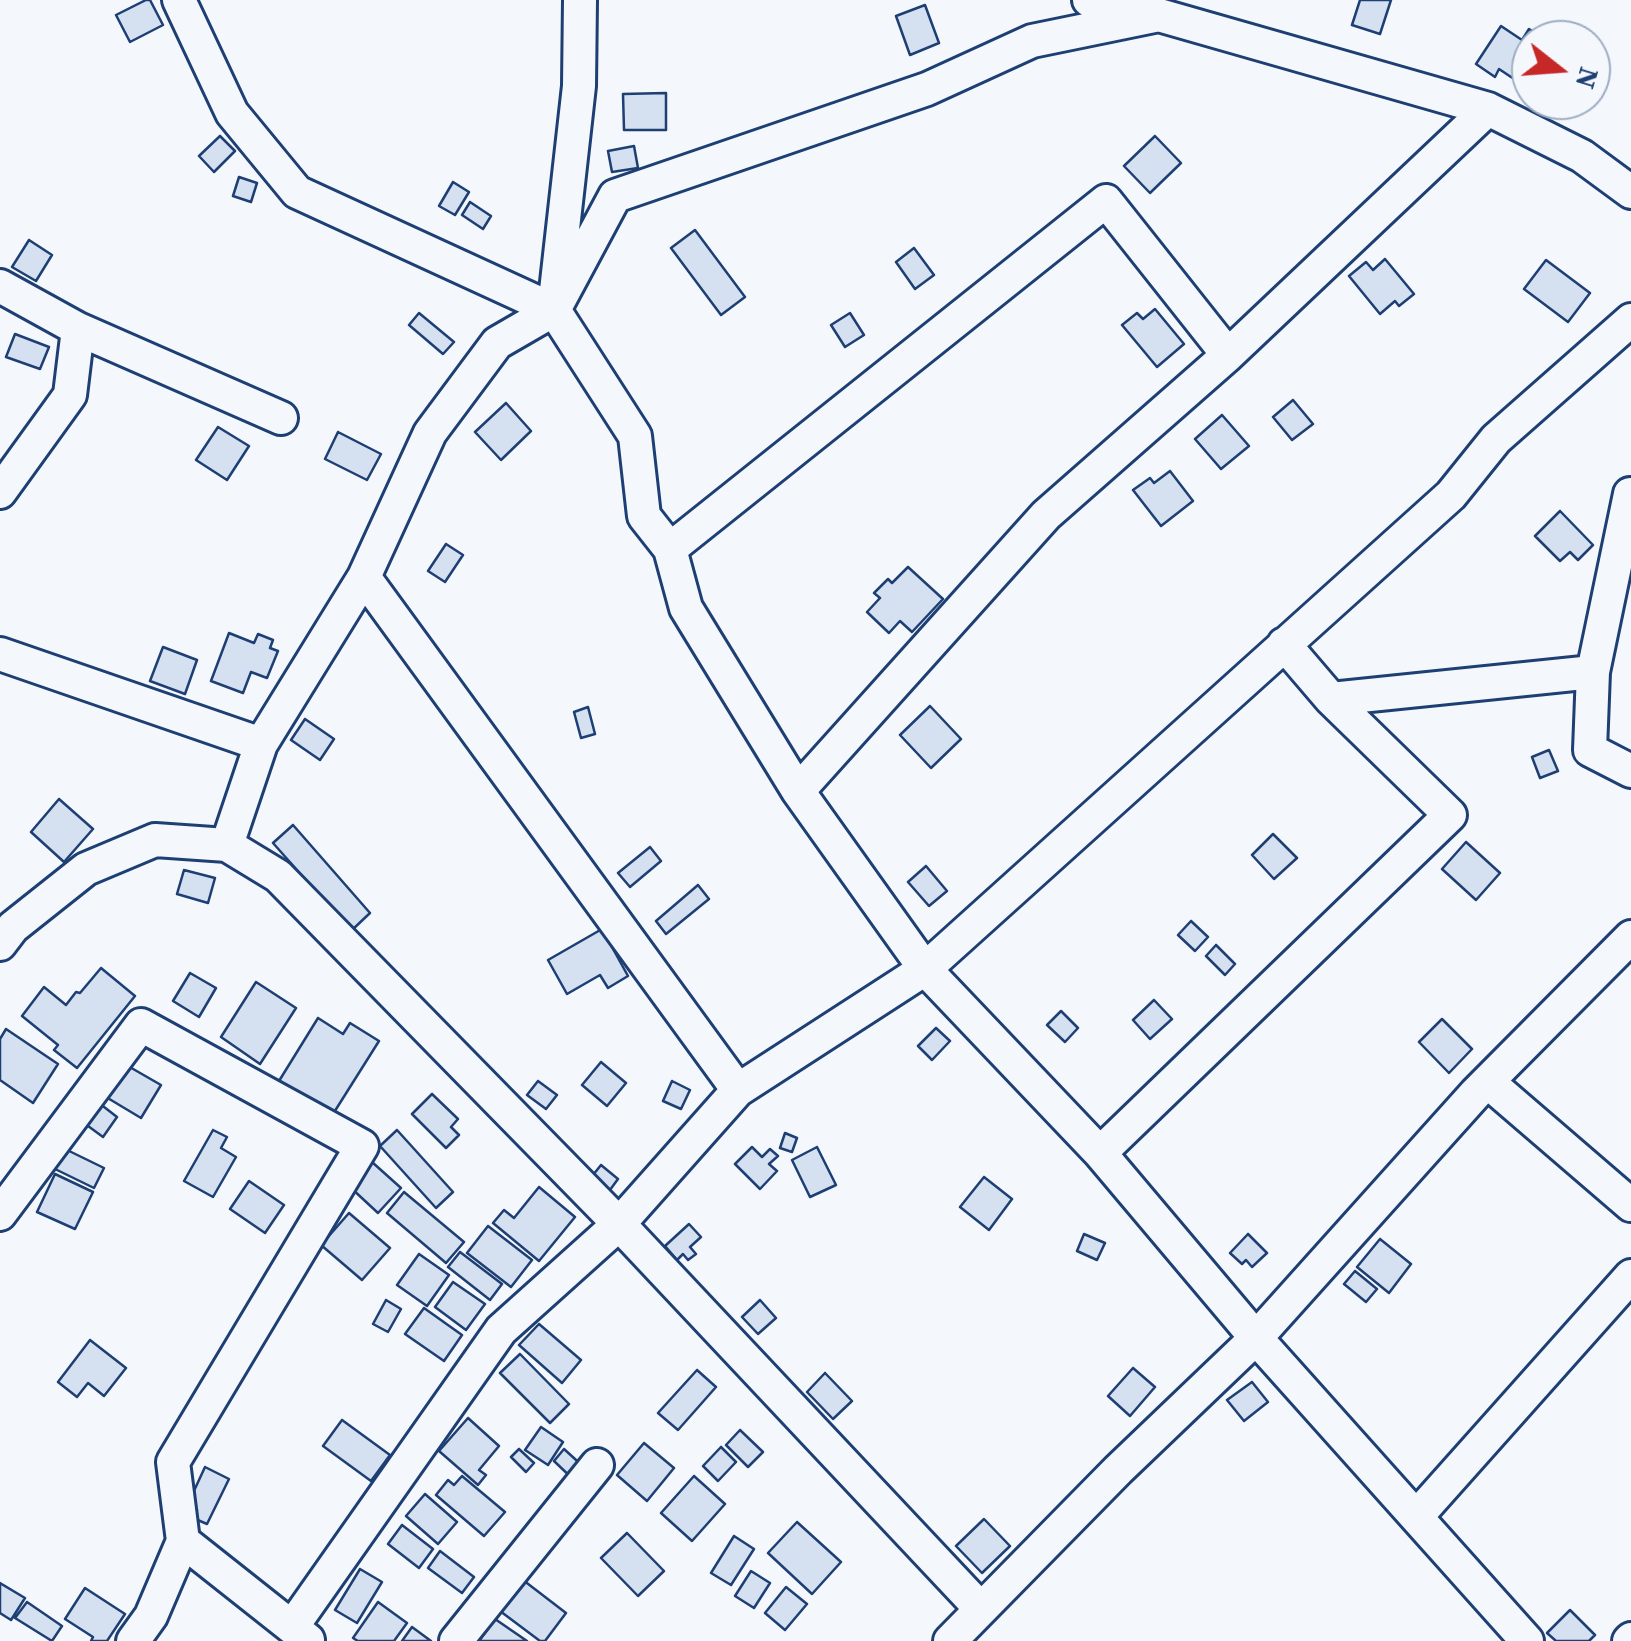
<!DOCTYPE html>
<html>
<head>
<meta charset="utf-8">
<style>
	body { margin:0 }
	#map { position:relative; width:1631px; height:1641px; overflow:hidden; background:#f4f7fb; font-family:"Source Serif 4",serif }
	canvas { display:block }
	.north { position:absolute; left:1511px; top:20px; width:100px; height:100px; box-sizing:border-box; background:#f4f7fb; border:2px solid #9eadc5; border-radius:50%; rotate:107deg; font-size:28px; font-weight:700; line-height:40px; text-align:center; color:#1d3f73 }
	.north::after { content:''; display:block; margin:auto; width:35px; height:45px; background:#c62828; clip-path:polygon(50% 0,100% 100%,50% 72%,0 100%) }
</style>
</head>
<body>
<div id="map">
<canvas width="1631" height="1641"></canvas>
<div class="north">N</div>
</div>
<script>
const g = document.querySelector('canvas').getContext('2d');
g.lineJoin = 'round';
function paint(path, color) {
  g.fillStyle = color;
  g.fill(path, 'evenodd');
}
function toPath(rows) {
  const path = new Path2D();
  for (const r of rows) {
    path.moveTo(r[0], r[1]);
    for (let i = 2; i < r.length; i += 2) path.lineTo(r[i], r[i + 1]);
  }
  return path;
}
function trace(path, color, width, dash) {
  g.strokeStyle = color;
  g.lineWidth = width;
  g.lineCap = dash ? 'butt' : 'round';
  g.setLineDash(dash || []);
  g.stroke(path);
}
const building = toPath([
	[146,0,150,0,163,25,130,42,116,15,146,0],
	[1360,0,1391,0,1380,34,1352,25,1360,0],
	[925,5,939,43,910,55,896,16,925,5],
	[1501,26,1522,40,1529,29,1542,37,1531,40,1531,53,1514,79,1499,69,1495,77,1476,64,1501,26],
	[666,93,666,130,624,130,623,94,666,93],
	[220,136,235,151,214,172,199,156,220,136],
	[1155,136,1181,163,1150,193,1124,166,1155,136],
	[634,146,638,168,612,172,608,151,634,146],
	[239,177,257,183,251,202,233,196,239,177],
	[453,182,469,192,455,215,439,206,453,182],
	[470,202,491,216,483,229,462,215,470,202],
	[695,230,745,297,721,315,671,248,695,230],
	[29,240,52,255,36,281,12,267,29,240],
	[914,248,934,275,915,289,896,262,914,248],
	[1385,259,1414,294,1399,306,1395,301,1380,314,1349,276,1366,262,1373,270,1385,259],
	[1546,260,1590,293,1568,322,1524,289,1546,260],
	[1155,309,1184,344,1157,367,1122,325,1137,313,1143,319,1155,309],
	[419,313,454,342,443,354,409,325,419,313],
	[850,313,864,335,845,347,831,325,850,313],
	[15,334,49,347,40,369,6,357,15,334],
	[1293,400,1313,424,1292,440,1273,417,1293,400],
	[506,403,531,431,501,460,475,432,506,403],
	[1222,415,1249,446,1221,469,1195,439,1222,415],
	[218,427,249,446,227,480,196,460,218,427],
	[338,432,381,454,367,480,325,459,338,432],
	[1170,471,1193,501,1161,526,1133,490,1150,478,1154,483,1170,471],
	[1560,511,1593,545,1578,560,1570,552,1560,561,1535,536,1560,511],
	[446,544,463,555,445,582,428,571,446,544],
	[908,567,943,599,912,632,900,621,889,633,867,612,880,598,874,593,888,579,892,583,908,567],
	[229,633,254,643,258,634,273,640,270,648,278,651,267,678,251,672,243,693,211,681,229,633],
	[163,647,197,660,185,694,150,681,163,647],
	[930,706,961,739,931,768,900,735,930,706],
	[588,707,595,734,581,738,574,712,588,707],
	[305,719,334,739,320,760,291,740,305,719],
	[1549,750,1558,771,1540,778,1532,757,1549,750],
	[59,799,93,829,64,862,31,832,59,799],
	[293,825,370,913,351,931,273,843,293,825],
	[1273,834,1297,858,1274,879,1252,855,1273,834],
	[1466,842,1500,873,1476,900,1442,869,1466,842],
	[650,847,661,861,630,887,618,873,650,847],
	[926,866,947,891,929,906,908,882,926,866],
	[184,870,215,878,208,903,177,894,184,870],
	[698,885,709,899,666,934,656,921,698,885],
	[1191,921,1208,937,1195,951,1178,935,1191,921],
	[602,929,628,976,608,988,600,975,567,994,548,960,602,929],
	[1216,945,1235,964,1225,975,1206,956,1216,945],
	[101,968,135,996,77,1068,54,1050,58,1045,22,1016,44,987,66,1005,76,992,80,993,101,968],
	[190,973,216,988,199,1017,173,1001,190,973],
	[256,982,296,1008,260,1064,221,1037,256,982],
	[1154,1000,1172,1019,1150,1039,1133,1020,1154,1000],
	[1061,1011,1078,1028,1065,1042,1047,1025,1061,1011],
	[318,1018,343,1034,350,1023,379,1041,333,1114,279,1081,318,1018],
	[1442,1019,1472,1049,1449,1073,1419,1042,1442,1019],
	[936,1028,950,1041,932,1060,918,1046,936,1028],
	[6,1029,58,1064,33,1103,0,1080,0,1039,6,1029],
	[121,1062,161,1085,141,1118,101,1094,121,1062],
	[601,1062,626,1083,607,1106,582,1085,601,1062],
	[538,1081,557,1095,546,1109,527,1095,538,1081],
	[672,1081,690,1090,681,1109,663,1101,672,1081],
	[432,1094,458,1119,451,1127,459,1135,446,1148,412,1114,432,1094],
	[99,1103,117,1117,103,1137,84,1123,99,1103],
	[213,1130,227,1137,221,1148,236,1157,213,1197,184,1181,213,1130],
	[397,1130,453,1192,436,1208,380,1146,397,1130],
	[785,1133,797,1138,792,1152,780,1148,785,1133],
	[752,1147,762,1157,770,1149,778,1156,769,1164,777,1171,760,1189,735,1164,752,1147],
	[817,1147,836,1185,810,1197,792,1160,817,1147],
	[63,1148,104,1168,94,1188,53,1168,63,1148],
	[372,1162,401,1188,378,1213,350,1187,372,1162],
	[601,1165,618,1179,607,1194,589,1180,601,1165],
	[55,1174,93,1192,75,1229,37,1212,55,1174],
	[984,1177,1012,1199,989,1230,960,1207,984,1177],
	[249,1181,284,1205,265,1233,230,1209,249,1181],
	[539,1187,575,1217,539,1261,493,1223,504,1210,514,1218,539,1187],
	[404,1192,464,1242,446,1263,387,1213,404,1192],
	[349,1213,390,1248,362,1280,321,1245,349,1213],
	[689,1224,701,1237,690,1247,696,1254,688,1260,683,1254,677,1260,665,1246,689,1224],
	[488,1226,532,1260,511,1287,467,1253,488,1226],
	[1084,1234,1105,1243,1097,1260,1077,1251,1084,1234],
	[1248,1234,1267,1253,1252,1267,1246,1260,1242,1264,1230,1253,1248,1234],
	[1380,1239,1411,1264,1389,1293,1357,1267,1380,1239],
	[460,1252,502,1284,490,1300,448,1267,460,1252],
	[419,1254,449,1275,427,1306,397,1285,419,1254],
	[1355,1271,1377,1289,1366,1302,1344,1284,1355,1271],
	[453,1282,485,1304,466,1330,435,1307,453,1282],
	[386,1300,401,1309,388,1332,373,1324,386,1300],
	[760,1300,776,1318,758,1334,742,1317,760,1300],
	[424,1308,462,1335,444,1361,405,1334,424,1308],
	[539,1324,581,1360,562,1383,519,1345,539,1324],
	[90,1340,126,1368,104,1396,88,1383,77,1397,58,1382,90,1340],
	[520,1354,569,1404,550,1423,500,1373,520,1354],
	[1133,1368,1155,1387,1130,1416,1108,1396,1133,1368],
	[697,1370,716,1387,678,1430,658,1413,697,1370],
	[825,1373,852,1401,833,1419,807,1392,825,1373],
	[1252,1382,1268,1402,1244,1421,1227,1400,1252,1382],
	[468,1418,499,1446,479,1470,486,1475,478,1485,439,1451,468,1418],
	[342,1420,390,1455,371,1481,323,1446,342,1420],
	[541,1427,563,1442,548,1465,525,1450,541,1427],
	[740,1430,763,1452,748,1467,726,1445,740,1430],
	[644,1443,674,1468,647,1501,617,1475,644,1443],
	[721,1447,736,1462,718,1481,703,1466,721,1447],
	[519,1449,534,1463,526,1472,511,1457,519,1449],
	[564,1449,586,1469,575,1481,554,1461,564,1449],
	[205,1467,229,1479,207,1524,193,1518,197,1510,187,1506,205,1467],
	[462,1476,505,1512,484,1536,436,1495,448,1480,454,1485,462,1476],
	[694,1476,725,1504,692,1541,661,1513,694,1476],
	[425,1494,457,1522,438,1544,406,1516,425,1494],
	[984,1519,1010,1546,982,1573,956,1546,984,1519],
	[797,1522,841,1562,812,1594,768,1553,797,1522],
	[402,1525,433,1549,419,1568,388,1544,402,1525],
	[627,1533,664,1571,638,1596,601,1558,627,1533],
	[734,1536,754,1549,731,1585,711,1573,734,1536],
	[440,1551,474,1577,462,1593,428,1568,440,1551],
	[360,1569,382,1582,357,1623,335,1610,360,1569],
	[751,1571,770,1583,754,1608,735,1596,751,1571],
	[523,1580,566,1613,545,1641,540,1641,500,1611,523,1580],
	[0,1583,25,1598,11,1620,0,1613,0,1583],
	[786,1587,807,1604,785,1630,765,1613,786,1587],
	[85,1588,125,1614,107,1641,91,1641,93,1637,65,1619,85,1588],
	[27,1602,62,1626,52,1641,15,1618,27,1602],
	[378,1602,407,1623,394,1641,358,1641,353,1638,378,1602],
	[1570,1610,1595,1635,1589,1641,1556,1641,1547,1633,1570,1610],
	[495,1619,527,1641,479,1641,495,1619],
	[412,1627,431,1641,402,1641,412,1627]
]);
paint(building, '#d5e0f0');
trace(building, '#1d3f73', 2.5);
const street = toPath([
	[179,0,232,113,297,192,554,310,635,436,644,516,670,549,686,608,798,791,925,969,1100,1153,1256,1338,1527,1641],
	[1089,0,1159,15,1488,109,1582,156,1631,192],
	[0,286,78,329,281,418],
	[556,291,579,86,580,0],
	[0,492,70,395,78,329],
	[670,549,1106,201,1228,355],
	[364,577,738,1090],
	[1284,644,1331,699,1593,672,1590,750,1631,771],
	[0,654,261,744],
	[1593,672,1630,494],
	[798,791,1046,515,1228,355,1488,109],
	[227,845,261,744,364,577,430,433,497,343,554,310,615,196,927,89,1032,41,1159,15],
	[0,944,13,927,86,869,155,840,227,845,278,876,619,1224,980,1608],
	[1488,1082,1631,1205],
	[1100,1153,1450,815,1331,699],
	[0,1214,141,1025,362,1146,173,1462,183,1541,308,1640],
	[1417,1516,1631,1276],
	[292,1627,501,1330,619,1224,738,1090,925,969,1451,495,1496,439,1631,320],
	[133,1641,151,1616,183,1541],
	[456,1641,597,1465],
	[950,1641,1118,1470,1256,1338,1476,1093,1631,937],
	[1629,1641,1631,1639]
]);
trace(street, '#1d3f73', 38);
trace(street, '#f4f7fb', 32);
</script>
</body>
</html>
